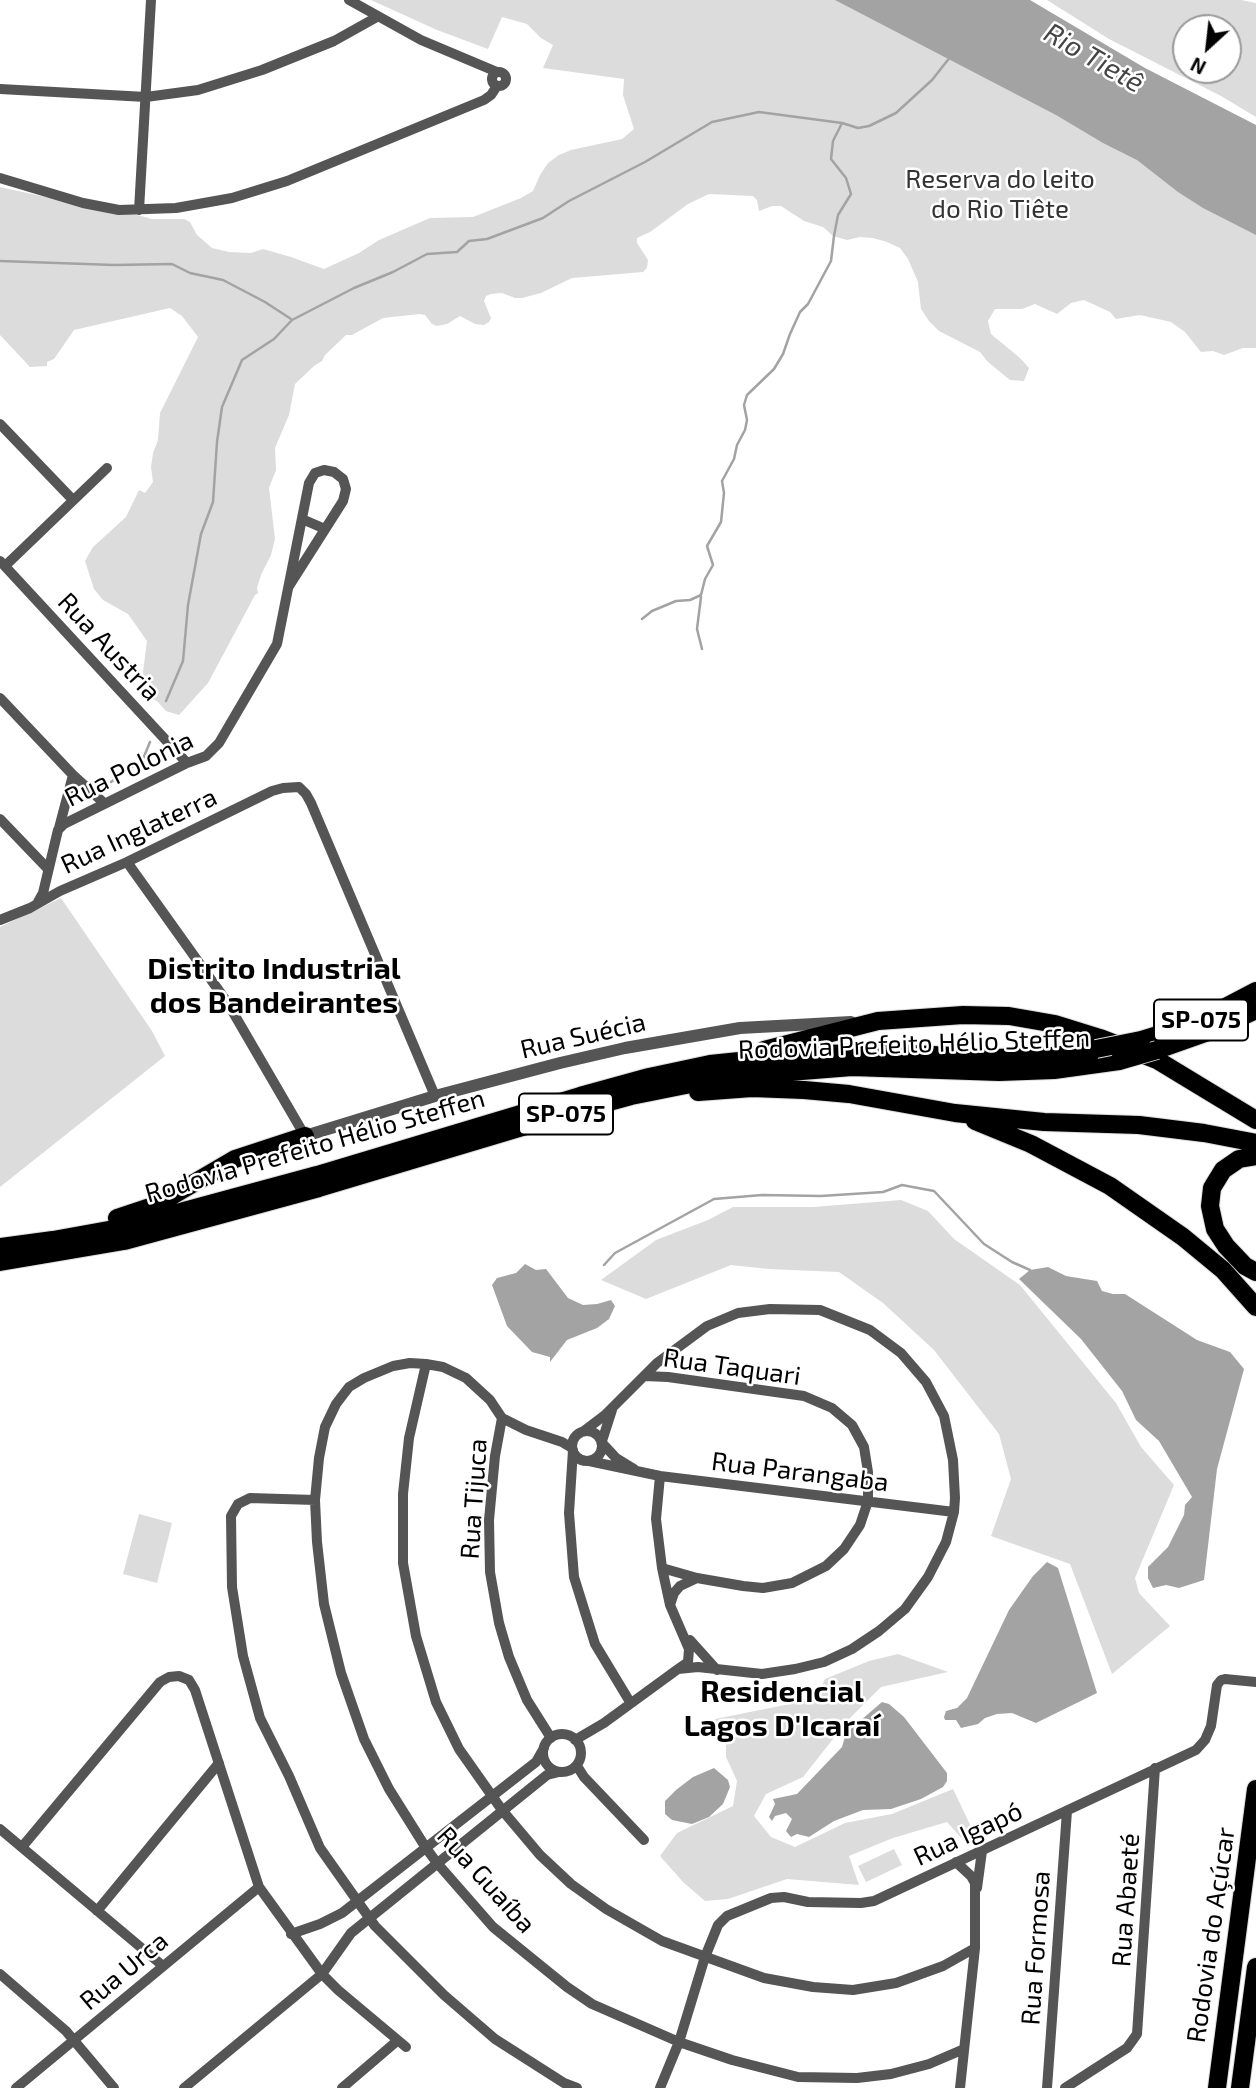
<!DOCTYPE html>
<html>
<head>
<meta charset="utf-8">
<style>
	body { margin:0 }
	#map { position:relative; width:1256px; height:2088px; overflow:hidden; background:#fff; font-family:"Exo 2",sans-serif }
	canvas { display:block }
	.north { position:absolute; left:1172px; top:14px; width:70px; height:70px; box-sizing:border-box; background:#fff; border:2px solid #999; border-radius:50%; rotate:207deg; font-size:19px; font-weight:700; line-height:28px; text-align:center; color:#000 }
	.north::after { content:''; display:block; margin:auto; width:24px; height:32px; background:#000; clip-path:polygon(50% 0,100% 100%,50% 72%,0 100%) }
</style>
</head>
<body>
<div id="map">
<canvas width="1256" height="2088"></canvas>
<div class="north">N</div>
</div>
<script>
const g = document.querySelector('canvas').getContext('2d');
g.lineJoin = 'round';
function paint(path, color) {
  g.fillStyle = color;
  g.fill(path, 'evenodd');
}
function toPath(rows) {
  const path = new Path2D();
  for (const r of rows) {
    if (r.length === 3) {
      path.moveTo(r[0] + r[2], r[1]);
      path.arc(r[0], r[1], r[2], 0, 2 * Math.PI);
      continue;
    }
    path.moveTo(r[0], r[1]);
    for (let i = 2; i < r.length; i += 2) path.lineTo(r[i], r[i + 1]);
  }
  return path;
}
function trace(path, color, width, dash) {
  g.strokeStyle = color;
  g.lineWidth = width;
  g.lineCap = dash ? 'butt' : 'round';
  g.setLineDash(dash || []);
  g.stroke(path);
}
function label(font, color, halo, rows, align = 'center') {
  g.font = font + ' "Exo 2",sans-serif';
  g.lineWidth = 5;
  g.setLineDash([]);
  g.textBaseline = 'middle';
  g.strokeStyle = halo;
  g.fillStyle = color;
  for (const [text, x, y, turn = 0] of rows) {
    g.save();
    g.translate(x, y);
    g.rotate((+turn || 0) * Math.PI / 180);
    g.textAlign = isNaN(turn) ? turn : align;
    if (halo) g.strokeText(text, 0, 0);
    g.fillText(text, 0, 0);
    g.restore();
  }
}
paint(toPath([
	[371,0,865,0,1256,215,1256,348,1243,348,1224,355,1213,351,1201,352,1185,332,1171,322,1140,315,1116,319,1110,312,1084,300,1071,303,1057,314,1035,304,1022,309,995,309,988,321,991,334,1020,358,1029,368,1024,381,1010,380,988,362,980,352,939,331,929,321,921,309,918,282,908,259,900,248,887,242,873,238,860,237,847,240,833,236,823,227,804,221,781,206,772,206,759,211,757,200,753,196,709,194,688,204,650,232,637,238,637,243,648,260,647,268,643,272,572,278,541,293,522,298,515,298,502,293,491,294,486,296,484,301,491,318,489,322,484,325,475,324,460,316,447,324,437,326,432,324,425,315,420,314,383,318,352,335,346,335,325,355,322,361,314,366,295,384,289,415,275,448,276,470,269,488,275,539,271,555,261,575,257,588,258,593,255,595,208,683,179,715,166,711,157,701,144,695,147,690,143,672,147,641,128,614,103,600,94,589,85,561,93,547,126,517,139,490,145,493,153,482,151,467,153,453,158,440,160,413,198,337,182,316,170,308,74,330,54,359,47,362,47,366,30,367,0,335,0,187,73,203,123,211,152,219,184,219,190,222,197,235,212,248,229,252,251,253,263,249,291,257,324,269,359,253,379,240,430,218,473,217,521,198,533,191,540,175,548,163,559,155,571,150,622,139,634,129,623,95,624,79,543,68,553,45,541,38,527,24,502,17,488,49,437,30],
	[1047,0,1241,0,1256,3,1256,117,1221,96,1109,39],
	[1186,28,1228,28,1228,70,1186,70],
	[61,898,152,1031,165,1056,0,1187,0,927],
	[901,1200,928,1211,954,1239,1020,1285,1116,1403,1141,1447,1174,1485,1135,1578,1139,1593,1170,1626,1112,1674,1070,1564,991,1536,1011,1479,999,1434,934,1350,883,1303,839,1272,768,1269,731,1265,646,1299,601,1280,656,1240,708,1220,733,1207,813,1207],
	[139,1514,172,1523,157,1583,123,1574],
	[898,1654,948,1672,881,1687,848,1720,803,1777,766,1794,754,1816,771,1837,795,1847,845,1823,892,1814,953,1789,975,1835,963,1840,947,1822,893,1838,849,1856,859,1885,787,1879,728,1899,705,1901,683,1882,660,1856,677,1833,733,1806,737,1781,726,1757,726,1743,715,1719,815,1699,825,1679,869,1661],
	[894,1849,902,1865,866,1882,858,1866]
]), '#dcdcdc');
paint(toPath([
	[835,0,1030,0,1145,68,1256,125,1256,235,1203,208,1178,192,1137,160,1103,143,1056,115],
	[525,1264,536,1270,546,1269,568,1298,583,1305,597,1304,611,1300,615,1306,609,1319,597,1328,567,1340,550,1362,550,1357,532,1352,507,1326,492,1285,497,1278,516,1273],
	[1048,1267,1066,1276,1097,1281,1102,1291,1113,1294,1125,1294,1197,1340,1230,1352,1244,1369,1217,1469,1204,1580,1179,1588,1166,1585,1153,1588,1148,1578,1148,1567,1168,1547,1184,1515,1185,1505,1192,1497,1159,1441,1136,1420,1122,1391,1081,1339,1019,1279,1030,1270],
	[1047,1562,1058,1568,1097,1693,1036,1723,1012,1713,997,1714,985,1718,978,1724,961,1728,956,1720,945,1720,944,1717,946,1711,957,1708,967,1698,1009,1610,1033,1576],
	[882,1702,889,1704,904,1717,947,1773,947,1781,943,1787,921,1799,891,1809,863,1810,834,1821,809,1837,797,1834,791,1837,786,1831,792,1819,786,1813,775,1816,772,1821,769,1817,775,1804,773,1799,797,1794,842,1747,846,1733],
	[714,1768,728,1780,730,1787,723,1804,709,1817,692,1824,672,1820,665,1814,665,1801,676,1790,693,1777]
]), '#a3a3a3');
trace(toPath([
	[0,261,114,265,172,264,190,273,223,280,265,302,291,319],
	[701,597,697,629,702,649],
	[642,619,652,611,676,601,690,600,701,595,705,579,713,565,707,546,721,522,724,493,722,481,734,459,737,445,745,430,747,420,744,405,747,395,774,369,783,354,790,334,800,312,808,304,831,261,834,236,838,215,851,194,846,178,831,159,833,141,842,123],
	[166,701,183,661,188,605,201,534,213,502,217,442,222,407,242,360,274,339,292,320,354,288,393,272,427,254,457,252,469,241,487,239,543,218,569,201,645,162,712,122,759,112,842,123,858,128,869,126,896,113,932,80,951,56],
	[111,782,143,759,150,742],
	[604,1265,615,1253,714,1199,762,1195,821,1196,883,1192,902,1185,934,1191,984,1244,1012,1262,1030,1270]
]), '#a3a3a3', 2.5);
const motorway = toPath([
	[1141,1040,1193,1024,1256,991],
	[764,1050,878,1021,963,1015,1009,1016,1055,1024,1100,1038,1157,1060,1256,1120],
	[1157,1050,1208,1032,1256,1010],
	[698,1092,752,1088,804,1090,849,1094,955,1113,1044,1122,1139,1125,1204,1133,1256,1143],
	[975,1121,1031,1144,1110,1186,1183,1237,1223,1270,1256,1307],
	[1256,1156,1239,1159,1223,1170,1212,1188,1210,1206,1215,1229,1226,1246,1245,1266,1256,1272],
	[117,1218,150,1207,170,1197,235,1159,305,1136],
	[0,1247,53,1240,125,1227,317,1175,580,1096,649,1077,710,1064,808,1054,891,1053,995,1058,1055,1056,1096,1049],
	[0,1262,124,1241,319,1188,583,1109,631,1096,726,1077,852,1067,999,1072,1054,1070,1119,1061],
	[1217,2088,1256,1789],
	[1240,2088,1256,1967]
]);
trace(motorway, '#dbdbdb', 20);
trace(toPath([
	[349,0,421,40,497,72],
	[499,79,7],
	[0,89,146,97,198,90,262,70,334,41,377,17],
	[0,178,83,203,119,210,176,208,232,198,287,181,484,100,491,95,497,86],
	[139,210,151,0],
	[0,424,73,500],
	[302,519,325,529],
	[0,561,187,763],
	[5,566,107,468],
	[0,698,73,775,104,803],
	[0,819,48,869],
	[59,828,73,775],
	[127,862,227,1002,305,1136],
	[38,902,43,893,58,830,64,824,187,763,206,756,219,743,277,644,309,483,315,473,324,470,334,472,343,479,346,489,343,501,289,586],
	[0,920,30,908,60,891,127,862,272,791,283,788,299,787,306,794,311,803,435,1096],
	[426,1364,409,1438,403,1494,403,1563,416,1636,436,1702,459,1749,502,1810,540,1855,571,1884,606,1909,662,1941,764,1978,813,1987,853,1990,896,1983,943,1966,975,1948],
	[644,1376,668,1377,804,1396,832,1408,852,1425,864,1447,868,1472,868,1501,860,1525,844,1549,826,1566,792,1583,763,1588,743,1586,697,1578,662,1568],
	[502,1418,495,1456,489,1520,490,1572,499,1623,509,1657,527,1700,551,1738],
	[587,1446,15],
	[602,1441,612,1410],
	[602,1443,616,1458,634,1469],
	[572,1448,562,1442,526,1430,502,1418,490,1400,466,1378,443,1367,426,1364,410,1363,393,1366,364,1378,349,1387,336,1404,325,1427,319,1458,315,1500,317,1542,324,1604,341,1673,364,1739,389,1789,426,1848,437,1863,493,1927,567,1987,592,2004,679,2042,732,2060,798,2077,857,2078,891,2074,929,2064,964,2049],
	[573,1450,569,1513,574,1577,595,1644,630,1702],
	[589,1461,660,1476,954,1512],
	[660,1476,656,1519,662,1568,670,1605,689,1649,688,1662,678,1669],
	[315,1500,250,1498,238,1504,231,1516,232,1587,243,1656,260,1718,289,1776,320,1848,375,1926,444,1995,495,2039,564,2083,577,2088],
	[670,1605,674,1593,680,1586,697,1578],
	[690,1640,717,1670],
	[562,1753,19],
	[575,1740,604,1723,678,1669,698,1667,762,1674,795,1669,824,1662,852,1649,879,1631,905,1609,928,1577,946,1542,954,1512,955,1498,953,1460,944,1416,926,1382,901,1353,870,1330,820,1310,770,1309,738,1313,707,1326,657,1363,605,1415,584,1431],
	[577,1766,584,1777,644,1840],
	[0,1829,163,1966],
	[22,1847,160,1682,169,1677,179,1676,189,1680,195,1690,259,1887,322,1974,338,1990,406,2047],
	[956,1862,971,1876,975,1883,975,1948,960,2088],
	[977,1888,982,1851],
	[97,1911,219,1763],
	[291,1934,320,1924,342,1913,536,1762,544,1748],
	[0,1974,66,2031,114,2088],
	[16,2088,259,1887],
	[184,2088,322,1974,351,1933,547,1775,559,1772],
	[342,2088,397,2041],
	[660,2088,679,2042,705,1957,718,1925,727,1916,771,1898,784,1897,808,1902,861,1903,874,1901,1196,1750,1205,1740,1211,1726,1217,1685,1221,1680,1225,1679,1256,1682],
	[1047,2088,1067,1811],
	[1065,2088,1127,2048,1137,2034,1155,1768]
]), '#555', 10);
trace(toPath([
	[305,1136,435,1096,560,1063,625,1048,740,1028,851,1022]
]), '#555', 12);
trace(motorway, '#000', 18);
const motorwayBridge = toPath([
	[1096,1049,1141,1040],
	[1119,1061,1157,1050]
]);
trace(motorwayBridge, '#dbdbdb', 20, []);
trace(motorwayBridge, '#000', 18);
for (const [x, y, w] of [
	[1201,1020,94],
	[566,1114,94]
]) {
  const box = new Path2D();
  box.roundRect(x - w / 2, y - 20.5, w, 41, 5);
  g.fillStyle = '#fff';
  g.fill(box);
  trace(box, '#000', 2);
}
label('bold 24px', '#000', null, [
	["SP-075",1201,1020],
	["SP-075",566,1114]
]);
label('26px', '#333', '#fff', [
	["Reserva do leito",1000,179],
	["do Rio Tiête",1000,209]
]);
label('26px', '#000', '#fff', [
	["Rua Austria",109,647,47],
	["Rua Polonia",129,769,-26],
	["Rua Inglaterra",139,831,-25],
	["Rua Suécia",583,1036,-13],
	["Rodovia Prefeito Hélio Steffen",914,1044,-2],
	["Rodovia Prefeito Hélio Steffen",315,1146,-16],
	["Rua Taquari",732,1367,8],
	["Rua Parangaba",800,1472,7],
	["Rua Tijuca",474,1499,-86],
	["Rua Igapó",968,1834,-25],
	["Rua Guaíba",486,1880,48],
	["Rua Abaeté",1126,1900,-86],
	["Rodovia do Açúcar",1211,1935,-82],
	["Rua Formosa",1036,1948,-86],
	["Rua Urca",124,1971,-40]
]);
label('italic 28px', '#444', '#fff', [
	["Rio Tietê",1094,58,30]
]);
label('bold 30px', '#000', '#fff', [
	["Distrito Industrial",274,969],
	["dos Bandeirantes",274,1003],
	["Residencial",782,1692],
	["Lagos D'Icaraí",782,1726]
]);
</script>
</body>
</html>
